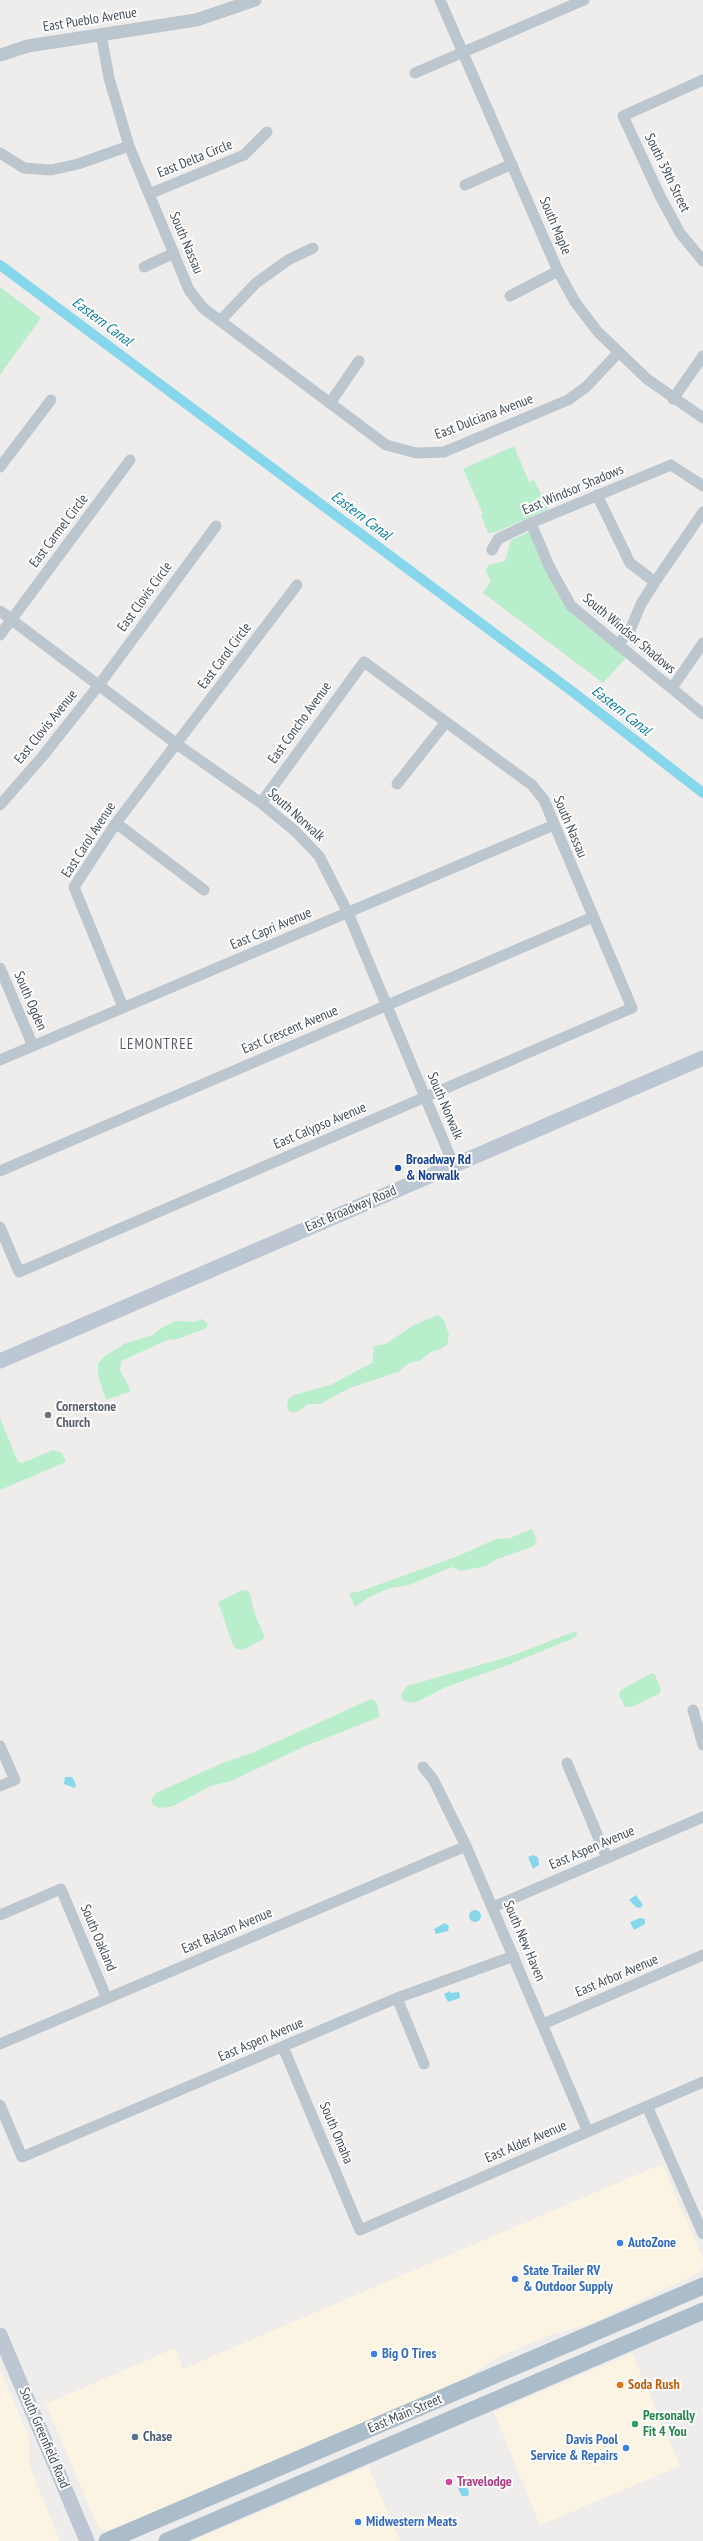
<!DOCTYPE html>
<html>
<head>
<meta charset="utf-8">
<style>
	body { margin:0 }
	canvas { display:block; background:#efecec }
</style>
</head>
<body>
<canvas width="703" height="2541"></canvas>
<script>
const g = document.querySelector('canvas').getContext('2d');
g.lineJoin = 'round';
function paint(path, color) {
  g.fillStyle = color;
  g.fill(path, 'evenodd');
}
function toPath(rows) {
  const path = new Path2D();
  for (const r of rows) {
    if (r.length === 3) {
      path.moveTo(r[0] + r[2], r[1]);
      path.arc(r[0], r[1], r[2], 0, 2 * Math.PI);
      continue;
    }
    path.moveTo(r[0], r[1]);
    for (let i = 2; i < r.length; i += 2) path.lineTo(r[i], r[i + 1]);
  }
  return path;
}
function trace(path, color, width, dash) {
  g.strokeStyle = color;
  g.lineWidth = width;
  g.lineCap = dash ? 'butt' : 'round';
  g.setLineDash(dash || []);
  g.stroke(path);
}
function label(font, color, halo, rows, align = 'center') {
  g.font = font + ' "PT Sans Narrow",sans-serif';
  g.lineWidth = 4;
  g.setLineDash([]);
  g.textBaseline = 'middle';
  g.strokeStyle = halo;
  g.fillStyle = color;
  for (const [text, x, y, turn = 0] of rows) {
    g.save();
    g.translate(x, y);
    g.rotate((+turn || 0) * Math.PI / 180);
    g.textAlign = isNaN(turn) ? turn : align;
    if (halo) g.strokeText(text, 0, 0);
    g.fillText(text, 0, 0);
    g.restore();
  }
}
paint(toPath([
	[662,2164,703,2259,703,2266,699,2273,590,2324,552,2334,492,2360,466,2379,114,2529,105,2531,98,2527,46,2404,175,2348,183,2369],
	[632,2353,680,2466,540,2525,494,2412],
	[0,2369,29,2438,29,2465,60,2541,0,2541],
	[368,2466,400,2541,192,2541]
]), '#fbf4e3');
paint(toPath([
	[0,287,41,318,0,375],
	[514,446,529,482,534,480,549,509,496,532,488,533,481,515,483,514,463,469],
	[529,532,557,593,573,615,626,658,603,683,483,593,491,581,485,570,489,565,505,561,511,540],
	[438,1315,444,1320,449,1335,447,1345,441,1349,431,1352,419,1361,409,1363,398,1372,350,1388,320,1404,308,1404,297,1412,290,1412,287,1408,288,1399,294,1395,330,1385,372,1363,374,1346,386,1344,412,1326],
	[202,1319,207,1323,207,1327,204,1329,175,1340,170,1339,121,1361,120,1370,131,1391,106,1400,98,1375,98,1363,105,1356,126,1343,153,1335,163,1327,176,1321,194,1322],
	[0,1418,18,1462,22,1463,53,1450,62,1453,66,1462,0,1490],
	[532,1529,537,1541,534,1546,495,1560,486,1566,461,1571,452,1567,409,1585,390,1588,369,1597,355,1607,349,1593,358,1592,458,1556,496,1539,510,1538],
	[242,1590,248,1591,251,1596,253,1609,265,1638,243,1650,236,1649,233,1645,218,1602],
	[573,1632,577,1632,576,1637,508,1665,446,1687,419,1701,410,1703,403,1700,401,1695,407,1686,511,1656],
	[652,1673,655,1675,661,1690,659,1694,631,1707,625,1707,619,1695,621,1690],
	[371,1699,376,1701,380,1717,303,1747,229,1782,213,1785,171,1807,160,1808,153,1805,151,1800,156,1793,223,1763,254,1752]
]), '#b9eecd');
paint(toPath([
	[65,1777,72,1777,76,1784,75,1788,64,1784],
	[533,1855,538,1857,539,1865,533,1869,528,1857],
	[636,1895,643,1905,640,1908,636,1907,629,1900],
	[475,1916,6],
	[640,1918,645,1919,645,1924,634,1930,630,1922],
	[445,1923,449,1926,448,1931,436,1934,434,1929],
	[450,1991,451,1993,459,1992,460,1998,448,2002,444,1994],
	[461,2482,465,2483,469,2492,468,2496,462,2496,457,2487]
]), '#86d7eb');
trace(toPath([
	[0,265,573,692,703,793]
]), '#86d7eb', 10);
trace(toPath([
	[440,0,558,271,575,302,598,332,647,379,703,418],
	[101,34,109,78,129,146,189,290,203,308,386,445,416,453,444,452,568,400,586,387,619,352],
	[415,73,584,0],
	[703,80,623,116,660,196,680,233,703,261],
	[0,153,24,168,51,170,78,164,129,146],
	[465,185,512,164],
	[149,194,244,155,267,132],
	[144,267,174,253],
	[510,296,558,271],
	[220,321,256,283,288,260,313,248],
	[673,399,703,356],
	[330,403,359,361],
	[0,467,51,400],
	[597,495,630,563,655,582],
	[531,523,549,566,571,606,703,714],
	[492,550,498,539,531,523,671,465,703,486],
	[0,611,178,745,261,803,295,831,319,856,348,913,454,1166],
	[0,635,130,460],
	[618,645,631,628,641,604,655,582,703,512],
	[672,688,703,643],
	[397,784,446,722],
	[0,805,42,757,99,685,216,526],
	[116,823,204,890],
	[0,968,33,1046],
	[123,1007,74,887,116,823,297,585],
	[0,1060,554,825],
	[0,1171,593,917],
	[0,1227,19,1272,632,1008,544,800,532,785,364,662,261,803],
	[693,1710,703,1745],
	[0,1746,15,1780,0,1786],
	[567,1763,607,1858],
	[423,1767,433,1779,466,1846,588,2132],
	[493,1907,703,1817],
	[0,1915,61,1889,107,1999],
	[397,1998,424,2064],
	[543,2024,703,1955],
	[0,2044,466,1846],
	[283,2047,360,2230,703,2082],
	[0,2105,22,2157,397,1998,514,1956],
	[647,2106,703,2234]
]), '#bcc6ce', 11);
trace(toPath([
	[0,55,28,46,196,20,255,0]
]), '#bcc6ce', 13);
trace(toPath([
	[0,1361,703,1058],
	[0,2335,87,2541]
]), '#bcc7d3', 15);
trace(toPath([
	[107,2541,703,2286],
	[167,2541,703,2311]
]), '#abbccb', 17);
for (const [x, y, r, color] of [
	[398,1168,4,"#1a4fb4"],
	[48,1415,4,"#6b7280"],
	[620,2243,4,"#3f7fe0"],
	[515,2279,4,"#3f7fe0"],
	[374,2354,4,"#3f7fe0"],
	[620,2385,4,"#e8710a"],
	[635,2424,4,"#2e9e5b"],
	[135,2437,4,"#5c6f8a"],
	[626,2448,4,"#3f7fe0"],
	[449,2482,4,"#d1479c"],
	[358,2522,4,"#3f7fe0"]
]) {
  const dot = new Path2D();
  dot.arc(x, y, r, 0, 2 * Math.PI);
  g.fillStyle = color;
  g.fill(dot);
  trace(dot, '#fff', 1.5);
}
label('14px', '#444f59', '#fff', [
	["East Pueblo Avenue",90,20,-9],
	["East Delta Circle",195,159,-22],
	["South 39th Street",667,173,64],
	["South Maple",555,226,67],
	["South Nassau",186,243,67],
	["East Dulciana Avenue",484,417,-21],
	["East Windsor Shadows",573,490,-23],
	["East Carmel Circle",59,531,-53],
	["East Clovis Circle",145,597,-54],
	["South Windsor Shadows",629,634,40],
	["East Carol Circle",225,656,-53],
	["East Concho Avenue",300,723,-54],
	["East Clovis Avenue",46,727,-51],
	["South Norwalk",296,815,42],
	["South Nassau",570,827,67],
	["East Carol Avenue",89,840,-57],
	["East Capri Avenue",271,929,-23],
	["South Ogden",30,1001,67],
	["East Crescent Avenue",290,1030,-23],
	["South Norwalk",445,1106,67],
	["East Calypso Avenue",320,1126,-23],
	["East Broadway Road",351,1209,-23],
	["East Aspen Avenue",592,1848,-23],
	["East Balsam Avenue",227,1931,-23],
	["South Oakland",98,1938,67],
	["South New Haven",524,1941,67],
	["East Arbor Avenue",617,1976,-23],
	["East Aspen Avenue",261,2040,-23],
	["South Omaha",336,2133,67],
	["East Alder Avenue",526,2142,-23],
	["East Main Street",405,2414,-23],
	["South Greenfield Road",44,2438,67]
]);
label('bold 14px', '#164399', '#fff', [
	["Broadway Rd",406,1160],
	["& Norwalk",406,1176]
], 'left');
label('bold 14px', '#5b616d', '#fff', [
	["Cornerstone",56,1407],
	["Church",56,1423]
], 'left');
label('bold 14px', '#366cbe', '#fff', [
	["AutoZone",628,2243],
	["State Trailer RV",523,2271],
	["& Outdoor Supply",523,2287],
	["Big O Tires",382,2354],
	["Davis Pool",618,2440,"right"],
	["Service & Repairs",618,2456,"right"],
	["Midwestern Meats",366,2522]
], 'left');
label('bold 14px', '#c56008', '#fff', [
	["Soda Rush",628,2385]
], 'left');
label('bold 14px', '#27864d', '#fff', [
	["Personally",643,2416],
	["Fit 4 You",643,2432]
], 'left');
label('bold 14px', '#4e5e75', '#fff', [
	["Chase",143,2437]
], 'left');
label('bold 14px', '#b23c85', '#fff', [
	["Travelodge",457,2482]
], 'left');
label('italic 15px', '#0d7f9d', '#fff', [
	["Eastern Canal",102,322,37],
	["Eastern Canal",361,516,37],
	["Eastern Canal",621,711,38]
]);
g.letterSpacing = '1px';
label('15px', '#595c61', '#fff', [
	["LEMONTREE",157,1045]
]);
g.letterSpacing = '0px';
</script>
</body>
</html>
